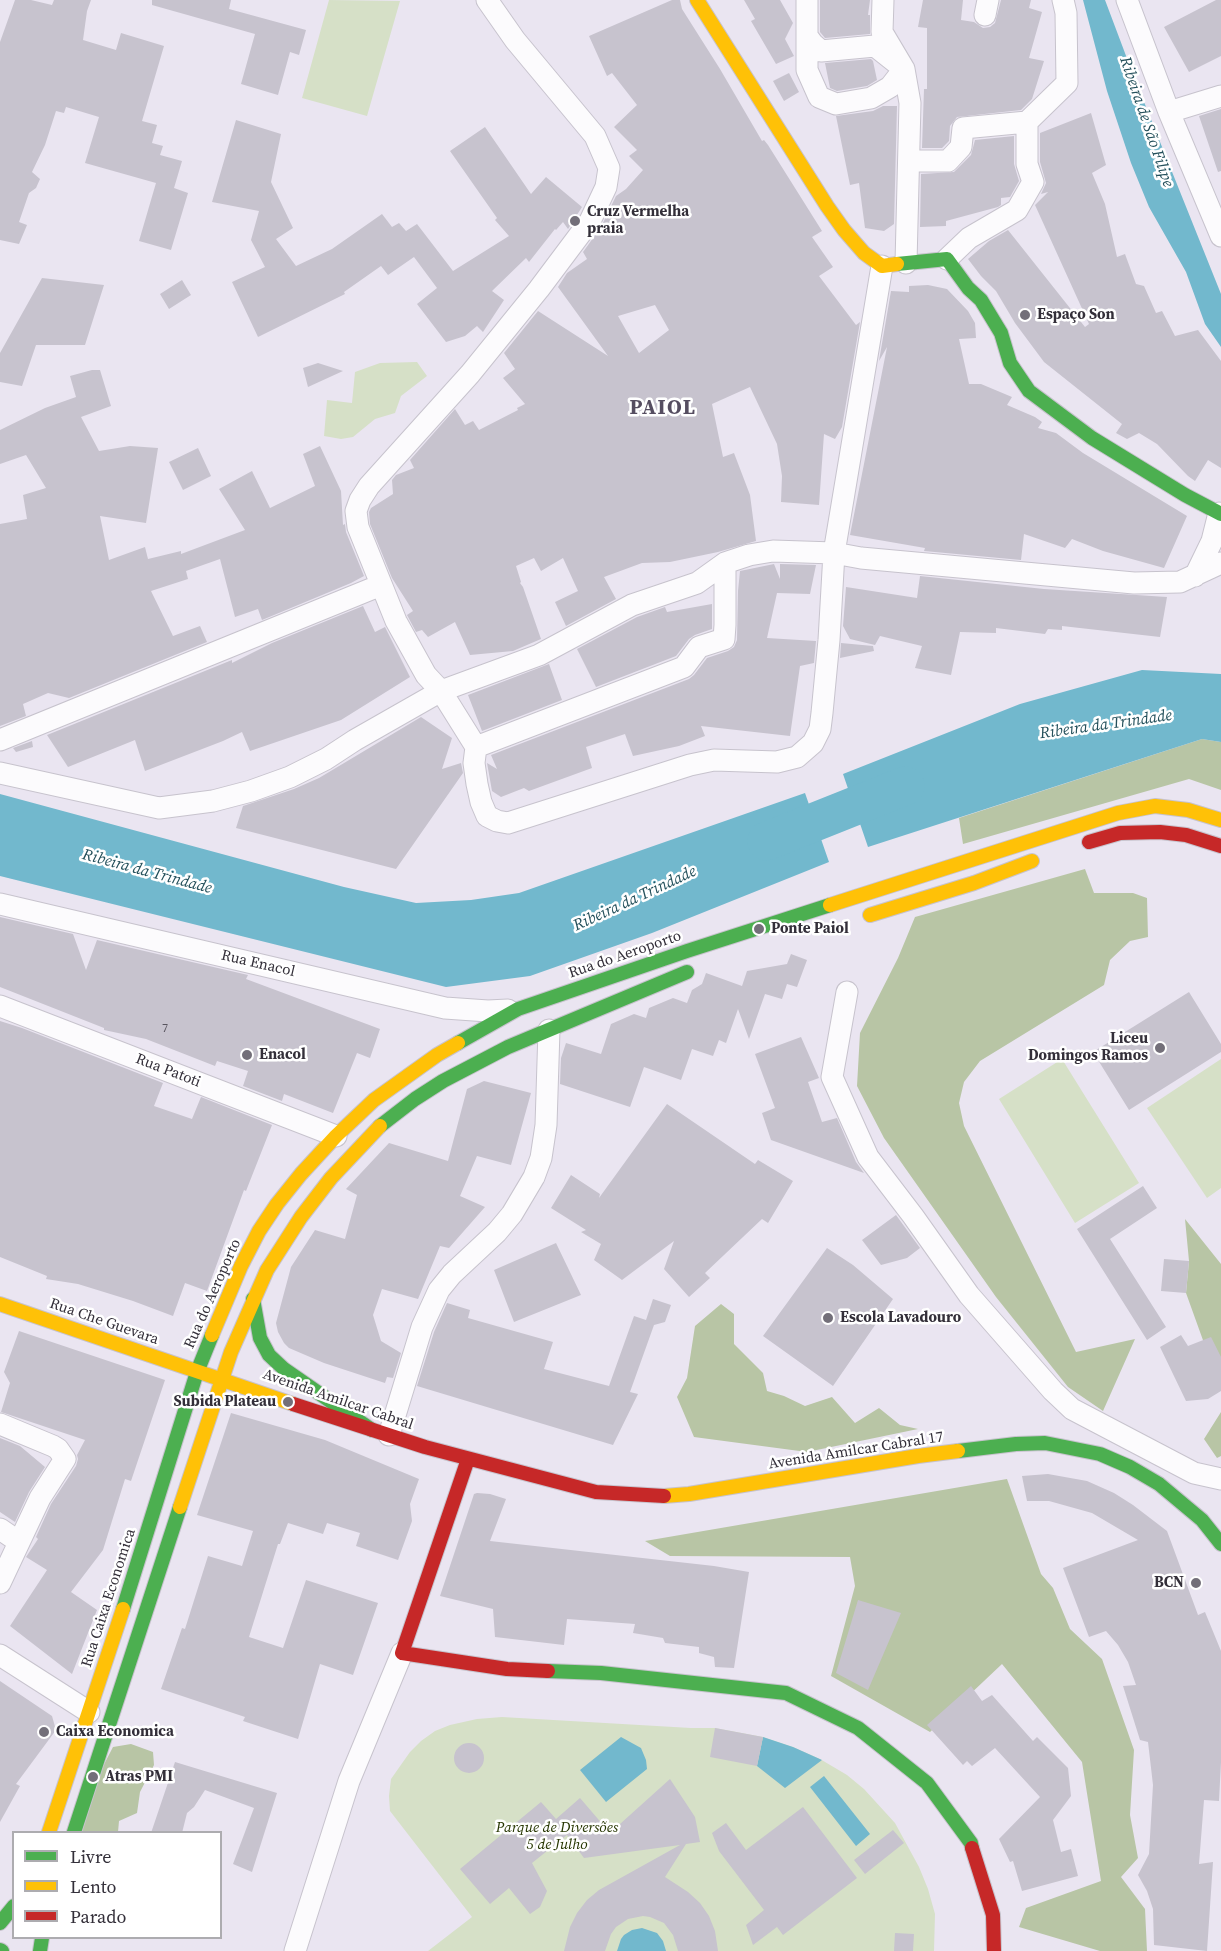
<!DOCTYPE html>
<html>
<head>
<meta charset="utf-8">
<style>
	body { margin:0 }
	#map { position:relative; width:1221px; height:1951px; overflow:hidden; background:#eae5f1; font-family:"Source Serif 4",serif }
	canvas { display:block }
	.legend { position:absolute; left:12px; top:1831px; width:210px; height:108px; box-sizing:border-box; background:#fff; border:2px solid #adacb0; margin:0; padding:8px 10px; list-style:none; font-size:18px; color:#332f39 }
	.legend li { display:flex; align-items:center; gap:12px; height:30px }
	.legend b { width:30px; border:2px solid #adacb0 }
</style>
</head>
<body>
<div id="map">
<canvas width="1221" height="1951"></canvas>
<ul class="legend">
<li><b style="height:8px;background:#4caf50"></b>Livre</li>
<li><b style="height:8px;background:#ffc107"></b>Lento</li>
<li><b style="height:8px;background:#c62828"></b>Parado</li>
</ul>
</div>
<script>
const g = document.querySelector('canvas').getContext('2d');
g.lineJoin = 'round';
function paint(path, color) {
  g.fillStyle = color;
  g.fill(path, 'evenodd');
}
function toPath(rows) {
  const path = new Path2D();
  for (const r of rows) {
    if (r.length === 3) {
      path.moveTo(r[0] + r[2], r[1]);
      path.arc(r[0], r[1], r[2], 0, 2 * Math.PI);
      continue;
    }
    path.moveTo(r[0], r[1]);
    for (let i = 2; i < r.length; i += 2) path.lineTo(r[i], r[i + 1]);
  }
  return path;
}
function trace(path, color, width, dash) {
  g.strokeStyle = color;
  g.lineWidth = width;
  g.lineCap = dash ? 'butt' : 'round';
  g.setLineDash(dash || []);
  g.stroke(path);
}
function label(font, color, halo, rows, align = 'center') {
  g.font = font + ' "Source Serif 4",serif';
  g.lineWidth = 5;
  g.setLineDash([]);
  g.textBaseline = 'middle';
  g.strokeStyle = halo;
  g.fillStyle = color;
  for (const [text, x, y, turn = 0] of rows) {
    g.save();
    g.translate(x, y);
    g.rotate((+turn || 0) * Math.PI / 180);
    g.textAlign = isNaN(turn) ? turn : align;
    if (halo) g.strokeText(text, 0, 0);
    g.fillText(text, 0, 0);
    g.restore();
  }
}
paint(toPath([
	[329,0,400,1,367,116,302,98],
	[417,362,427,376,401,396,395,413,375,419,353,437,341,439,324,436,327,400,352,403,355,372,380,363],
	[1062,1059,1139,1183,1075,1223,999,1099],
	[1221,1059,1221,1188,1207,1198,1147,1108],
	[502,1717,691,1728,715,1728,763,1737,793,1747,820,1759,847,1775,864,1789,895,1823,919,1867,928,1889,935,1914,934,1951,428,1951,472,1917,390,1811,389,1796,391,1779,410,1752,421,1741,435,1731,450,1725,477,1719]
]), '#d6e0c7');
paint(toPath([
	[1202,739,1221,742,1221,790,1189,779,963,844,959,818],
	[1085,869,1094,893,1133,893,1147,898,1148,937,1130,941,1110,960,1104,985,980,1061,964,1082,959,1103,964,1126,1076,1352,1135,1339,1103,1411,1068,1387,996,1297,884,1138,857,1086,860,1033,898,958,915,917],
	[1185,1219,1221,1264,1221,1360,1204,1343,1186,1293,1189,1261],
	[721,1304,734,1314,734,1344,763,1373,767,1391,784,1396,805,1406,832,1397,855,1423,879,1408,900,1425,918,1429,807,1452,694,1437,677,1397,687,1378,695,1326],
	[1221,1412,1221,1456,1217,1458,1204,1439],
	[1007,1479,1041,1574,1053,1588,1070,1629,1102,1659,1134,1750,1130,1815,1138,1858,1121,1877,1145,1909,1147,1951,1100,1951,1019,1927,1026,1908,1101,1881,1082,1762,1002,1664,930,1732,831,1676,855,1586,850,1557,670,1556,645,1541],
	[131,1744,153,1752,154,1765,140,1792,137,1813,119,1821,118,1832,69,1832,113,1747]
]), '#b8c5a5');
paint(toPath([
	[1083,0,1105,0,1134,77,1221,294,1221,347,1205,324,1186,272,1149,207,1131,163,1107,91],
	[1142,670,1221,674,1221,742,1202,739,868,847,843,774,1020,704],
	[805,793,829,862,652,933,530,976,446,987,0,876,0,794,344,887,416,903,471,900,519,893],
	[621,1737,641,1748,646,1760,647,1769,606,1802,580,1770],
	[763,1737,793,1747,822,1760,785,1788,757,1766],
	[824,1776,870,1834,856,1846,810,1787],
	[642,1928,657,1933,663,1941,666,1951,617,1951,621,1939,624,1935,632,1930]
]), '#72b8cd');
trace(toPath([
	[767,841,905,786]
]), '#72b8cd', 39);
paint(toPath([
	[15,0,31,0,52,5,54,0,91,0,87,11,83,40,116,50,121,33,164,46,142,121,157,125,152,143,163,146,160,155,182,161,174,188,188,193,171,250,139,241,156,183,85,163,99,117,66,107,64,113,56,111,45,145,32,172,40,179,36,188,29,193,19,222,27,225,19,244,0,240,0,42],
	[152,0,231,0,229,9,306,30,299,55,290,52,278,95,241,84,255,34,152,5],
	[672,0,680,0,682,9,720,69,762,141,764,140,768,145,822,231,812,237,833,267,819,276,856,325,860,322,842,427,835,439,824,434,819,505,781,502,782,476,777,444,750,387,712,404,723,457,734,453,750,495,756,541,718,552,670,562,642,563,604,577,616,599,566,626,555,602,578,591,563,558,541,571,534,558,516,566,521,582,520,583,523,587,541,639,513,651,470,655,455,622,428,637,422,630,416,632,407,615,413,611,392,578,370,524,369,512,371,508,393,494,392,480,396,475,414,468,410,460,455,409,465,425,473,421,479,430,518,410,517,408,525,404,503,378,515,369,504,353,538,311,608,356,558,287,567,273,587,259,583,252,601,227,616,196,626,189,643,170,629,156,637,150,614,127,637,105,612,73,607,76,589,36],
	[655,305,669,330,639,353,618,316],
	[744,0,780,0,793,23,785,39,794,56,776,64,751,21,755,19],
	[820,0,870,0,868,15,870,15,870,34,825,38,820,32],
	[923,0,963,0,961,20,974,22,983,28,990,27,995,23,1001,0,1031,0,1029,8,1042,12,1029,58,1044,61,1032,99,1021,110,957,117,950,126,949,141,942,148,922,148,924,89,927,89,927,28,918,27],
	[1216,0,1221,0,1221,56,1189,72,1164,27],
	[871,59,873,61,877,80,867,86,837,91,830,88,825,63],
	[789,73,799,92,784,101,773,81],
	[883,106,897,106,894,224,884,231,865,228,859,183,850,185,836,116,873,111],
	[1221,109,1221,171,1218,172,1199,116],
	[1091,113,1106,165,1092,173,1105,204,1117,257,1125,254,1136,284,1144,286,1156,313,1162,311,1175,336,1198,330,1221,361,1221,468,1208,460,1195,481,1188,476,1157,444,1139,433,1127,439,1116,433,1122,424,1044,362,1015,323,996,291,981,276,968,259,989,241,1008,230,1085,327,1089,324,1035,205,1048,192,1041,194,1046,183,1040,162,1040,133],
	[236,120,281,134,271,182,293,228,276,239,296,266,332,249,382,214,392,227,399,223,406,231,417,224,453,271,509,236,495,220,497,218,450,151,485,127,531,194,546,177,582,207,568,229,563,222,556,230,555,229,529,262,526,258,492,291,504,300,483,332,477,326,465,336,446,342,417,304,437,288,414,257,388,275,381,266,344,292,345,294,258,337,232,282,265,267,251,240,259,211,212,202],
	[1014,136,1014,164,1019,181,1010,197,1001,198,1001,205,998,207,946,221,946,226,920,227,921,174,954,172,971,155,975,140],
	[42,278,104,285,85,345,36,345,22,386,0,382,0,353],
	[182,280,191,295,169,309,160,294],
	[928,285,947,289,968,311,975,323,976,338,959,339,969,384,981,384,1012,397,1007,405,1035,417,1042,422,1038,428,1056,433,1083,453,1187,516,1164,568,1103,551,1072,539,1065,548,1024,534,1021,560,924,551,925,548,850,535,887,347,879,361,891,291,909,292,909,286],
	[318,363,343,371,308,387,303,368],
	[92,370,100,370,111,406,81,417,99,451,130,446,158,448,146,523,100,516,109,560,145,547,148,559,181,551,181,554,245,530,219,489,252,471,270,508,315,486,303,454,320,446,341,491,343,525,345,524,346,532,364,576,351,583,262,620,258,609,235,617,220,559,186,571,188,579,151,591,173,636,200,626,207,642,69,698,48,693,23,704,26,716,0,726,0,524,27,519,23,495,46,488,26,455,0,464,0,430,45,408,76,397,70,376],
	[198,448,211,476,183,490,169,462],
	[774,564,780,579,780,564,816,565,810,594,777,593,767,638,816,641,814,663,800,666,790,736,701,726,705,736,679,746,633,756,625,734,586,747,592,768,529,791,524,788,501,797,492,791,487,763,497,769,491,755,689,679,694,675,707,658,728,651,734,647,737,640,738,591,740,571],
	[920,576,1044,589,1167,597,1160,637,1062,626,1062,630,1048,629,1045,634,996,628,996,633,960,632,951,675,915,668,922,646,880,636,875,645,850,639,843,626,846,587,917,598],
	[712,604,712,629,695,635,689,639,676,656,596,687,577,649,637,617,665,607,667,612],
	[363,606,375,632,385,627,410,677,341,720,250,751,242,732,223,741,145,771,135,740,68,767,47,735,232,660,232,663,272,643],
	[841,643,873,646,874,651,840,658],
	[549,664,562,700,482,731,468,695],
	[421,717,452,738,442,769,461,763,463,773,396,869,236,828,243,806,294,789,319,778],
	[32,741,33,747,16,752,13,748],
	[0,917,73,934,86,970,97,940,248,975,246,979,380,1029,370,1058,357,1053,333,1113,284,1094,282,1101,243,1086,248,1071,217,1061,215,1066,146,1039,104,1030,104,1028,0,987],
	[791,954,807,960,797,987,787,984,782,999,765,994,749,1039,738,1009,726,1043,719,1040,713,1056,692,1049,681,1080,644,1067,630,1107,560,1084,561,1058,566,1043,601,1054,611,1024,634,1014,646,1018,649,1008,673,998,687,1003,692,990,702,984,706,973,742,986,747,971,787,964],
	[1189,992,1221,1044,1221,1052,1129,1110,1093,1052],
	[0,1021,22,1028,163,1083,154,1106,192,1119,201,1097,272,1125,246,1191,244,1190,207,1291,185,1283,173,1316,133,1301,78,1284,46,1279,47,1276,0,1257],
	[801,1037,819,1078,808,1082,822,1122,837,1118,856,1162,864,1173,771,1140,762,1113,775,1108,755,1054],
	[484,1081,531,1093,511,1165,477,1156,460,1196,485,1207,449,1248,440,1246,418,1299,382,1289,373,1315,381,1341,401,1353,393,1378,387,1377,385,1383,324,1363,289,1348,284,1343,278,1332,276,1323,291,1267,315,1230,345,1239,357,1195,346,1189,389,1143,448,1161,467,1089],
	[667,1104,755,1164,758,1160,793,1181,768,1223,762,1219,705,1273,710,1278,689,1297,664,1269,674,1241,622,1280,594,1260,601,1244,581,1232,586,1230,551,1208,571,1175,600,1194,599,1198],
	[1143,1186,1157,1208,1110,1239,1166,1327,1147,1340,1077,1229],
	[896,1215,920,1248,907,1258,881,1265,862,1240],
	[556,1243,581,1295,514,1322,494,1270],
	[827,1248,853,1265,893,1299,833,1386,763,1336],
	[1164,1259,1189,1261,1186,1293,1161,1291],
	[653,1299,671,1305,665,1322,654,1325,630,1392,638,1394,613,1445,417,1386,434,1332,447,1303,470,1310,468,1318,553,1342,544,1369,609,1386,634,1316,646,1320],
	[19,1331,165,1380,131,1481,125,1479,103,1550,71,1592,97,1610,72,1674,10,1626,47,1570,26,1557,38,1539,36,1537,51,1504,76,1466,78,1459,77,1455,85,1440,1,1412,10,1383,4,1372],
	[1181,1335,1188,1346,1211,1337,1221,1357,1221,1391,1208,1399,1186,1401,1160,1347],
	[231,1413,325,1440,419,1479,410,1504,412,1521,398,1560,356,1546,360,1533,327,1523,323,1534,288,1523,280,1544,278,1544,249,1637,283,1648,306,1580,378,1603,353,1675,320,1664,298,1739,243,1721,245,1717,161,1689,182,1628,185,1629,208,1556,242,1566,253,1531,197,1515],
	[0,1438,20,1446,45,1467,29,1492,15,1522,0,1512],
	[1048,1474,1087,1481,1114,1493,1133,1505,1167,1531,1198,1615,1205,1612,1221,1651,1221,1762,1219,1801,1204,1800,1199,1864,1213,1862,1207,1951,1154,1945,1153,1909,1147,1891,1138,1875,1149,1854,1153,1785,1148,1742,1140,1740,1123,1686,1136,1685,1128,1662,1118,1645,1106,1631,1089,1637,1063,1568,1138,1540,1092,1513,1049,1501,1027,1501,1022,1476],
	[477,1493,490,1494,506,1499,490,1541,714,1566,749,1572,734,1668,715,1667,714,1657,699,1653,699,1647,665,1643,663,1638,633,1633,635,1624,567,1619,564,1645,495,1637,493,1609,440,1596,474,1494],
	[858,1600,901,1613,868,1690,836,1673],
	[0,1681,52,1716,56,1730,16,1784,20,1786,0,1822],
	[971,1686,982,1701,992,1695,1033,1741,1037,1737,1068,1768,1071,1796,1053,1820,1061,1852,1071,1849,1078,1876,1022,1891,1013,1861,1010,1862,999,1839,1040,1797,995,1748,972,1766,967,1761,963,1765,927,1725],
	[715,1728,763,1737,757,1766,710,1757],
	[469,1758,15],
	[175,1762,277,1793,252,1872,233,1864,254,1808,205,1790,194,1807,187,1813,182,1833,151,1833],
	[670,1779,695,1817,700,1842,686,1844,665,1877,688,1892,700,1903,709,1916,715,1931,718,1951,678,1951,673,1935,664,1923,650,1917,643,1916,628,1919,616,1927,611,1934,605,1951,564,1951,570,1927,577,1913,587,1900,599,1890,680,1845,584,1858,567,1835,532,1863,547,1891,540,1907,530,1914,509,1888,490,1904,460,1869,541,1802,556,1819,580,1798,610,1833],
	[803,1807,857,1878,783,1935,777,1927,753,1945,746,1925,764,1910,719,1851,712,1833,726,1823,746,1850],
	[893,1830,904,1843,865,1874,854,1860],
	[895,1933,914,1934,913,1951,894,1951]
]), '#c7c3ce');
const street = toPath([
	[487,0,515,40,595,136,609,168,606,187,590,221,539,289,470,374,369,486,360,500,356,511,358,527,396,621,426,675,441,691,476,747,474,763,477,784,481,802,487,816,497,821,508,823,690,765,714,760,777,762,797,757,813,743,820,729,822,713,829,640,834,553,882,266],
	[883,0,882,32,904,69,910,103,906,263],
	[1127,0,1169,112,1221,236],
	[985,15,988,0],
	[807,36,807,70,819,97,836,104,871,98,890,87,904,69,875,46,821,51,813,44,807,36,807,0],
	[1169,112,1221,96],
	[909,161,948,161,961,147,963,128,1027,122],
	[947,259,969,238,1017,210,1033,182,1027,164,1027,122,1067,83,1066,13,1063,0],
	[1195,576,1212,541,1219,513],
	[0,740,381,585],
	[476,747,684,667,699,647,724,639,725,625,725,563],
	[0,773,159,808,213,801,251,791,290,777,326,759,355,740,441,691,539,655,632,605,697,583,725,563,749,555,773,551,834,553,861,558,1134,583,1180,582,1221,563],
	[0,904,445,1008,488,1011,508,1010],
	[847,992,832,1077,868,1157,913,1216,969,1295,1053,1391,1072,1409,1194,1473,1221,1479],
	[0,1006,336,1136],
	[0,1424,53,1446,58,1449,65,1459,40,1498,0,1583],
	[389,1435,422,1327,439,1290,452,1274,497,1232,512,1214,534,1177,541,1158,546,1125,549,1030],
	[0,1529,19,1542],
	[0,1655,89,1712],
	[295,1951,349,1781,402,1653]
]);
const fast = toPath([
	[897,264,947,259,968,288,981,300,1001,333,1010,363,1029,391,1092,438,1185,495,1221,514],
	[458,1043,518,1009,687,951,830,905],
	[380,1126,415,1099,443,1081,508,1047,687,972],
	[253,1299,260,1338,269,1355,284,1369,372,1430],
	[958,1451,1016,1444,1045,1443,1100,1454,1130,1467,1159,1484,1202,1520,1221,1544],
	[123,1609,197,1372,212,1335],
	[548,1671,601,1673,786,1693,858,1728,927,1783,971,1843,972,1848],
	[74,1832,180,1507],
	[0,1923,14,1906],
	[0,1950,2,1951],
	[40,1951,42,1938]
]);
const slow = toPath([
	[697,0,827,206,844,230,864,253,882,266,897,264],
	[830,905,1118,813,1155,806,1188,810,1221,820],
	[870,915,974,883,1032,861],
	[0,1304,293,1404],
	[212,1335,241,1266,259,1231,277,1204,301,1174,336,1136,374,1100,437,1055,458,1043],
	[664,1496,689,1494,918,1456,958,1451],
	[180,1507,231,1352,267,1270,301,1217,331,1178,380,1126],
	[49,1832,123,1609]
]);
const jam = toPath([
	[1089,842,1120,833,1160,832,1186,835,1221,846],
	[293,1404,425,1447,596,1492,664,1496],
	[468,1459,402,1653,507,1669,548,1671],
	[972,1848,993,1915,994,1951]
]);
trace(street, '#c7c3cd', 23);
trace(fast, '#c7c3cd', 16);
trace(slow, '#c7c3cd', 16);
trace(jam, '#c7c3cd', 16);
trace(street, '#fcfbfd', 21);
trace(fast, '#4caf50', 14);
trace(slow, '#ffc107', 14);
trace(jam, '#c62828', 14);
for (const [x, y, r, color] of [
	[575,221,6,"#736f79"],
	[1025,315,6,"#736f79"],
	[759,929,6,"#736f79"],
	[1160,1048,6,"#736f79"],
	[247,1055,6,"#736f79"],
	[828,1318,6,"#736f79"],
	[288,1402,6,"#736f79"],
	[1196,1583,6,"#736f79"],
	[44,1732,6,"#736f79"],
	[93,1777,6,"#736f79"]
]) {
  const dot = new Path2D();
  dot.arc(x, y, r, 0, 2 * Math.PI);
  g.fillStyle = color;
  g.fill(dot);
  trace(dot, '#fff', 2);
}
label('12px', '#58545e', null, [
	["7",165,1029]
]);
label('bold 15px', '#332f39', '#fff', [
	["Cruz Vermelha",587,212],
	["praia",587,229],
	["Espaço Son",1037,315],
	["Ponte Paiol",771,929],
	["Liceu",1148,1039,"right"],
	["Domingos Ramos",1148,1056,"right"],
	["Enacol",259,1055],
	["Escola Lavadouro",840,1318],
	["Subida Plateau",276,1402,"right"],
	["BCN",1184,1583,"right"],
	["Caixa Economica",56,1732],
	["Atras PMI",105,1777]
], 'left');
label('15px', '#332f39', '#fff', [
	["Rua do Aeroporto",625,955,-19],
	["Rua Enacol",258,964,13],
	["Rua Patoti",168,1071,21],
	["Rua do Aeroporto",213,1294,-66],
	["Rua Che Guevara",104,1322,19],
	["Avenida Amilcar Cabral",338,1400,19],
	["Avenida Amilcar Cabral 17",856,1451,-9],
	["Rua Caixa Economica",109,1598,-72]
]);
label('italic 15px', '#263601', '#fff', [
	["Parque de Diversões",557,1828],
	["5 de Julho",557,1845]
]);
label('italic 16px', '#24505b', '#fff', [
	["Ribeira de São Filipe",1146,122,71],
	["Ribeira da Trindade",1106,725,-8],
	["Ribeira da Trindade",147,872,15],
	["Ribeira da Trindade",635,899,-25]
]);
g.letterSpacing = '1.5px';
label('bold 21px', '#554d60', '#fff', [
	["PAIOL",663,409]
]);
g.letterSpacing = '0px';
</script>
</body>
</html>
